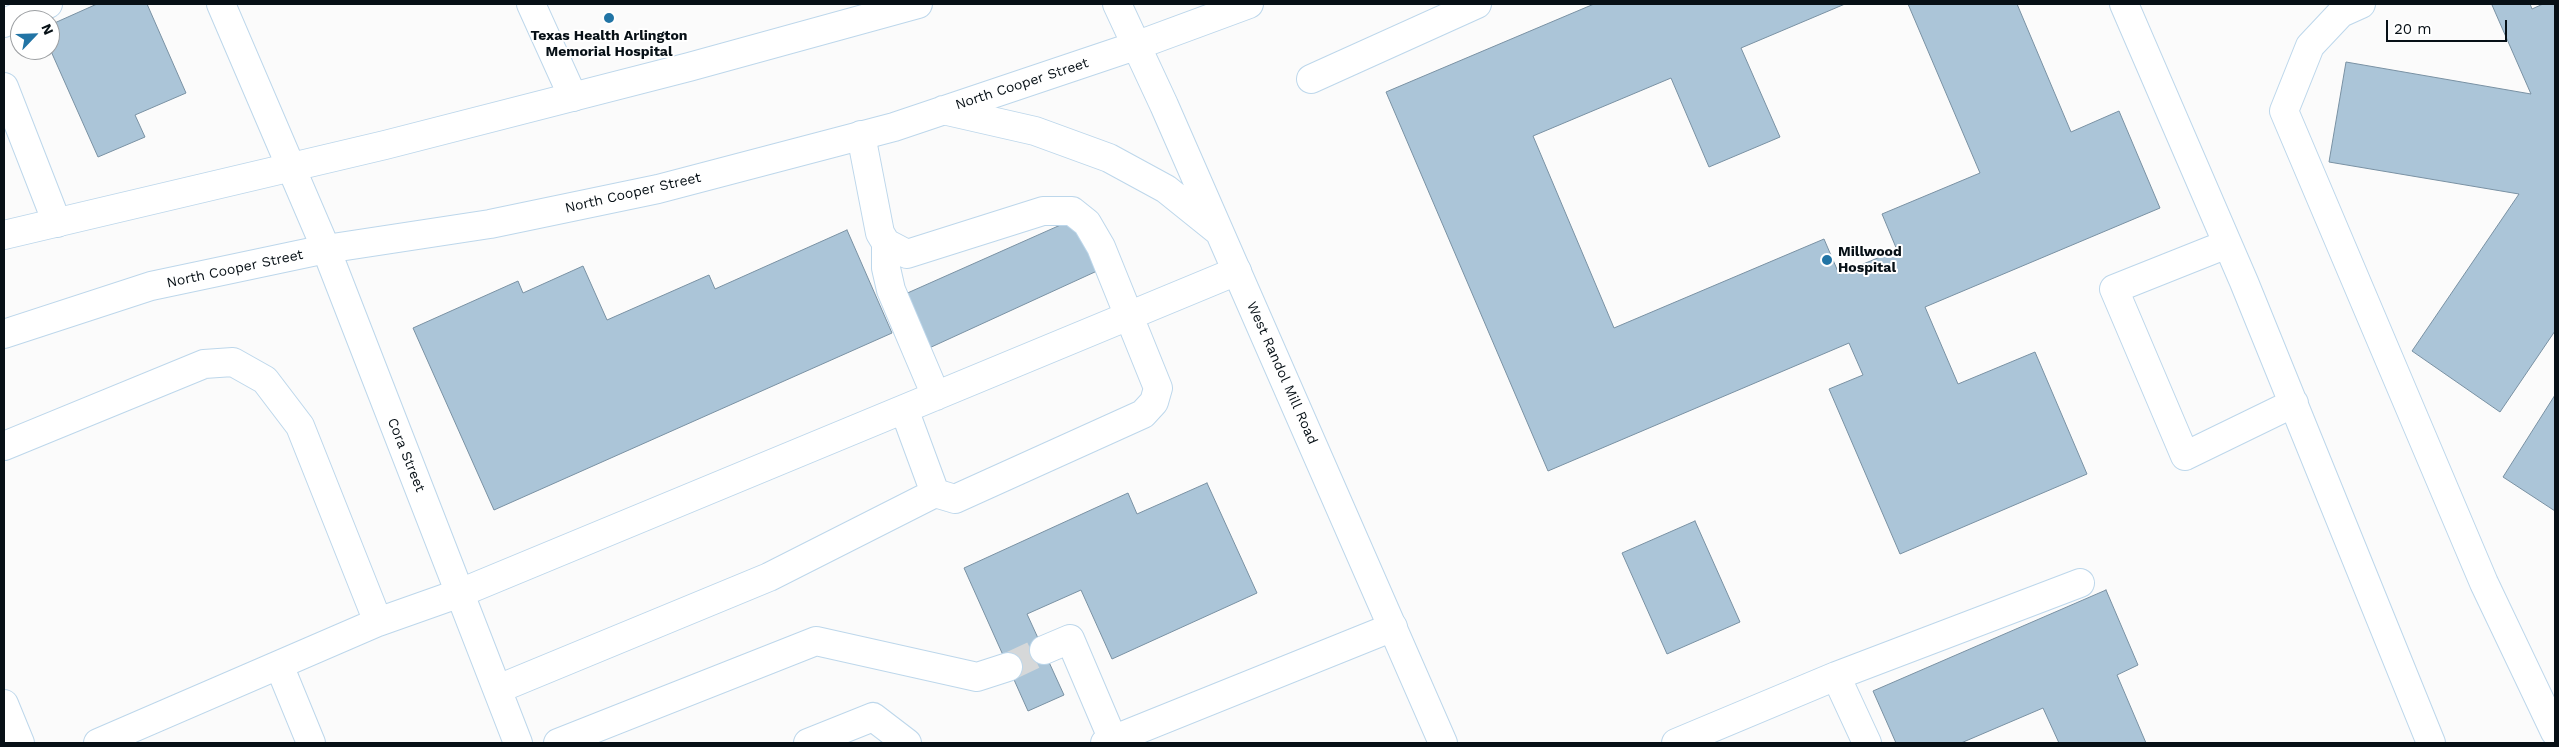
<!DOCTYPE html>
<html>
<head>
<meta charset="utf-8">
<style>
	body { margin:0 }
	#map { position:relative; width:2559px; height:747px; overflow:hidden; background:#fbfbfb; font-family:"Work Sans",sans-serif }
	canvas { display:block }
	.frame { position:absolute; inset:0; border:5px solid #071016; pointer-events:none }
	.north { position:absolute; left:10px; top:10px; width:50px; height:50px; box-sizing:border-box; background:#fff; border:1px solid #9c9fa2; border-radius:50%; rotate:66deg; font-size:14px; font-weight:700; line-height:20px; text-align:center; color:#071016 }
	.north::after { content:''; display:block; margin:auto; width:18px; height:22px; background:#2174a5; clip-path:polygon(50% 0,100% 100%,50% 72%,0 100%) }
	.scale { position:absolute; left:2386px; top:20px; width:121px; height:22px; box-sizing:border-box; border:2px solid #071016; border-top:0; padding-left:6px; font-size:15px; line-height:18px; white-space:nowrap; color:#071016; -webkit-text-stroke:4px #fff; paint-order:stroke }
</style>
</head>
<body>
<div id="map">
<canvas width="2559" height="747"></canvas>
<div class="frame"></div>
<div class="north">N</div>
<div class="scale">20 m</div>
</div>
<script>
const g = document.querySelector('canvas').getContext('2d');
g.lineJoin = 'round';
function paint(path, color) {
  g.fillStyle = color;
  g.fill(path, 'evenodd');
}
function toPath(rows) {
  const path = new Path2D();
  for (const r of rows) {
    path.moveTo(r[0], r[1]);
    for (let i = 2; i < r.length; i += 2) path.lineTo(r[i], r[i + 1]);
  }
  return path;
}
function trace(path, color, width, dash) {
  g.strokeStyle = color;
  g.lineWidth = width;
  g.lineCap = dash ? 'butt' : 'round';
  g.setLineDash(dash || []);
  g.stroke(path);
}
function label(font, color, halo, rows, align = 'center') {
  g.font = font + ' "Work Sans",sans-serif';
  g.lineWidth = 4;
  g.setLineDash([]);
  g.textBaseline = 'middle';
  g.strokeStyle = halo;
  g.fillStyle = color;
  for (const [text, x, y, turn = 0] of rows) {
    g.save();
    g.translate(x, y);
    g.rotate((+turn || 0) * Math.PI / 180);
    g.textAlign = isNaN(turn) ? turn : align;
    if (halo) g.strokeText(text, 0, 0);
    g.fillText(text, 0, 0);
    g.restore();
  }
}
const building = toPath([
	[97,4,147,4,186,93,135,115,145,137,98,157,50,49,50,25,97,4],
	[1594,4,1845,4,1741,48,1780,137,1709,167,1671,78,1533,136,1614,328,1824,239,1839,274,1897,250,1882,214,1980,173,1908,4,2017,4,2071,132,2119,111,2160,208,1925,307,1958,384,2035,352,2087,474,1900,554,1829,389,1863,375,1849,343,1548,471,1386,92,1594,4],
	[2494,4,2530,4,2532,9,2543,4,2555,4,2555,331,2500,412,2412,351,2519,194,2329,162,2346,62,2531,94,2492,5,2494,4],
	[1074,219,1097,271,927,349,903,295,1074,219],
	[847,230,892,333,494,510,413,328,518,281,523,293,583,266,607,320,709,275,715,289,847,230],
	[2555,395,2555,511,2503,477,2555,395],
	[1207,483,1257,593,1112,659,1081,590,1027,614,1064,695,1028,711,964,568,1128,493,1137,514,1207,483],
	[1695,521,1740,622,1667,654,1622,553,1695,521],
	[2106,590,2138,665,2117,675,2146,743,2059,743,2043,708,1961,743,1896,743,1873,691,2106,590]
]);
paint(building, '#abc5d8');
trace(building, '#7991a3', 1);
trace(toPath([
	[1008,667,1044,650]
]), '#d6d8d9', 28, [28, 14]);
const minor = toPath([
	[221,4,326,249,518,743],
	[531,4,573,97],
	[2124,4,2244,282,2431,743],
	[2361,4,2341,13,2310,46,2284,111,2484,583,2555,732],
	[4,23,48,4],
	[1311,79,1477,4],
	[4,87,57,223],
	[886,243,886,268,891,290,936,396],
	[2227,244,2114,289,2185,456,2294,403],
	[904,409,935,493],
	[4,446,204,364,233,362,265,380,300,426,378,622,460,593,1237,271],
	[1044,650,1070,639,1113,740],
	[279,665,311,743],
	[1836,676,1867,743],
	[498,689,769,577,935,493,955,499,1143,414,1154,402,1158,388,1101,247,1087,223,1072,211,1043,211,907,254,886,243,880,233,861,135],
	[4,704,20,743],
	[98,743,378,622],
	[558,743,816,641,977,677,1008,667],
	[808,743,873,717,907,743],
	[1105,743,1393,627],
	[1676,743,1836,676,2080,583]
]);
const major = toPath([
	[1117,4,1164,105,1443,743],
	[943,110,1035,131,1109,158,1166,189,1217,230],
	[4,235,385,145,689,67,918,4],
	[4,334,151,286,326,249,490,224,658,189,894,127,1138,45,1249,4]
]);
trace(minor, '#bdd7eb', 30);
trace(major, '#bdd7eb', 30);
trace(minor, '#fff', 28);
trace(major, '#fff', 28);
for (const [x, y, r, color] of [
	[609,18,6,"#2174a5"],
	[1827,260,6,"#2174a5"]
]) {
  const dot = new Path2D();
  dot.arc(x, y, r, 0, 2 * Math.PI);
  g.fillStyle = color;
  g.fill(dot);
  trace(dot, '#fff', 2);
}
label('bold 14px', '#071016', '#fff', [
	["Texas Health Arlington",609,36],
	["Memorial Hospital",609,52],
	["Millwood",1838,252,"left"],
	["Hospital",1838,268,"left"]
]);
label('14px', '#071016', '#fff', [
	["North Cooper Street",1022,84,-18],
	["North Cooper Street",633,193,-13],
	["North Cooper Street",235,269,-12],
	["West Randol Mill Road",1282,373,66],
	["Cora Street",406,455,68]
]);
</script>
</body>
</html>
